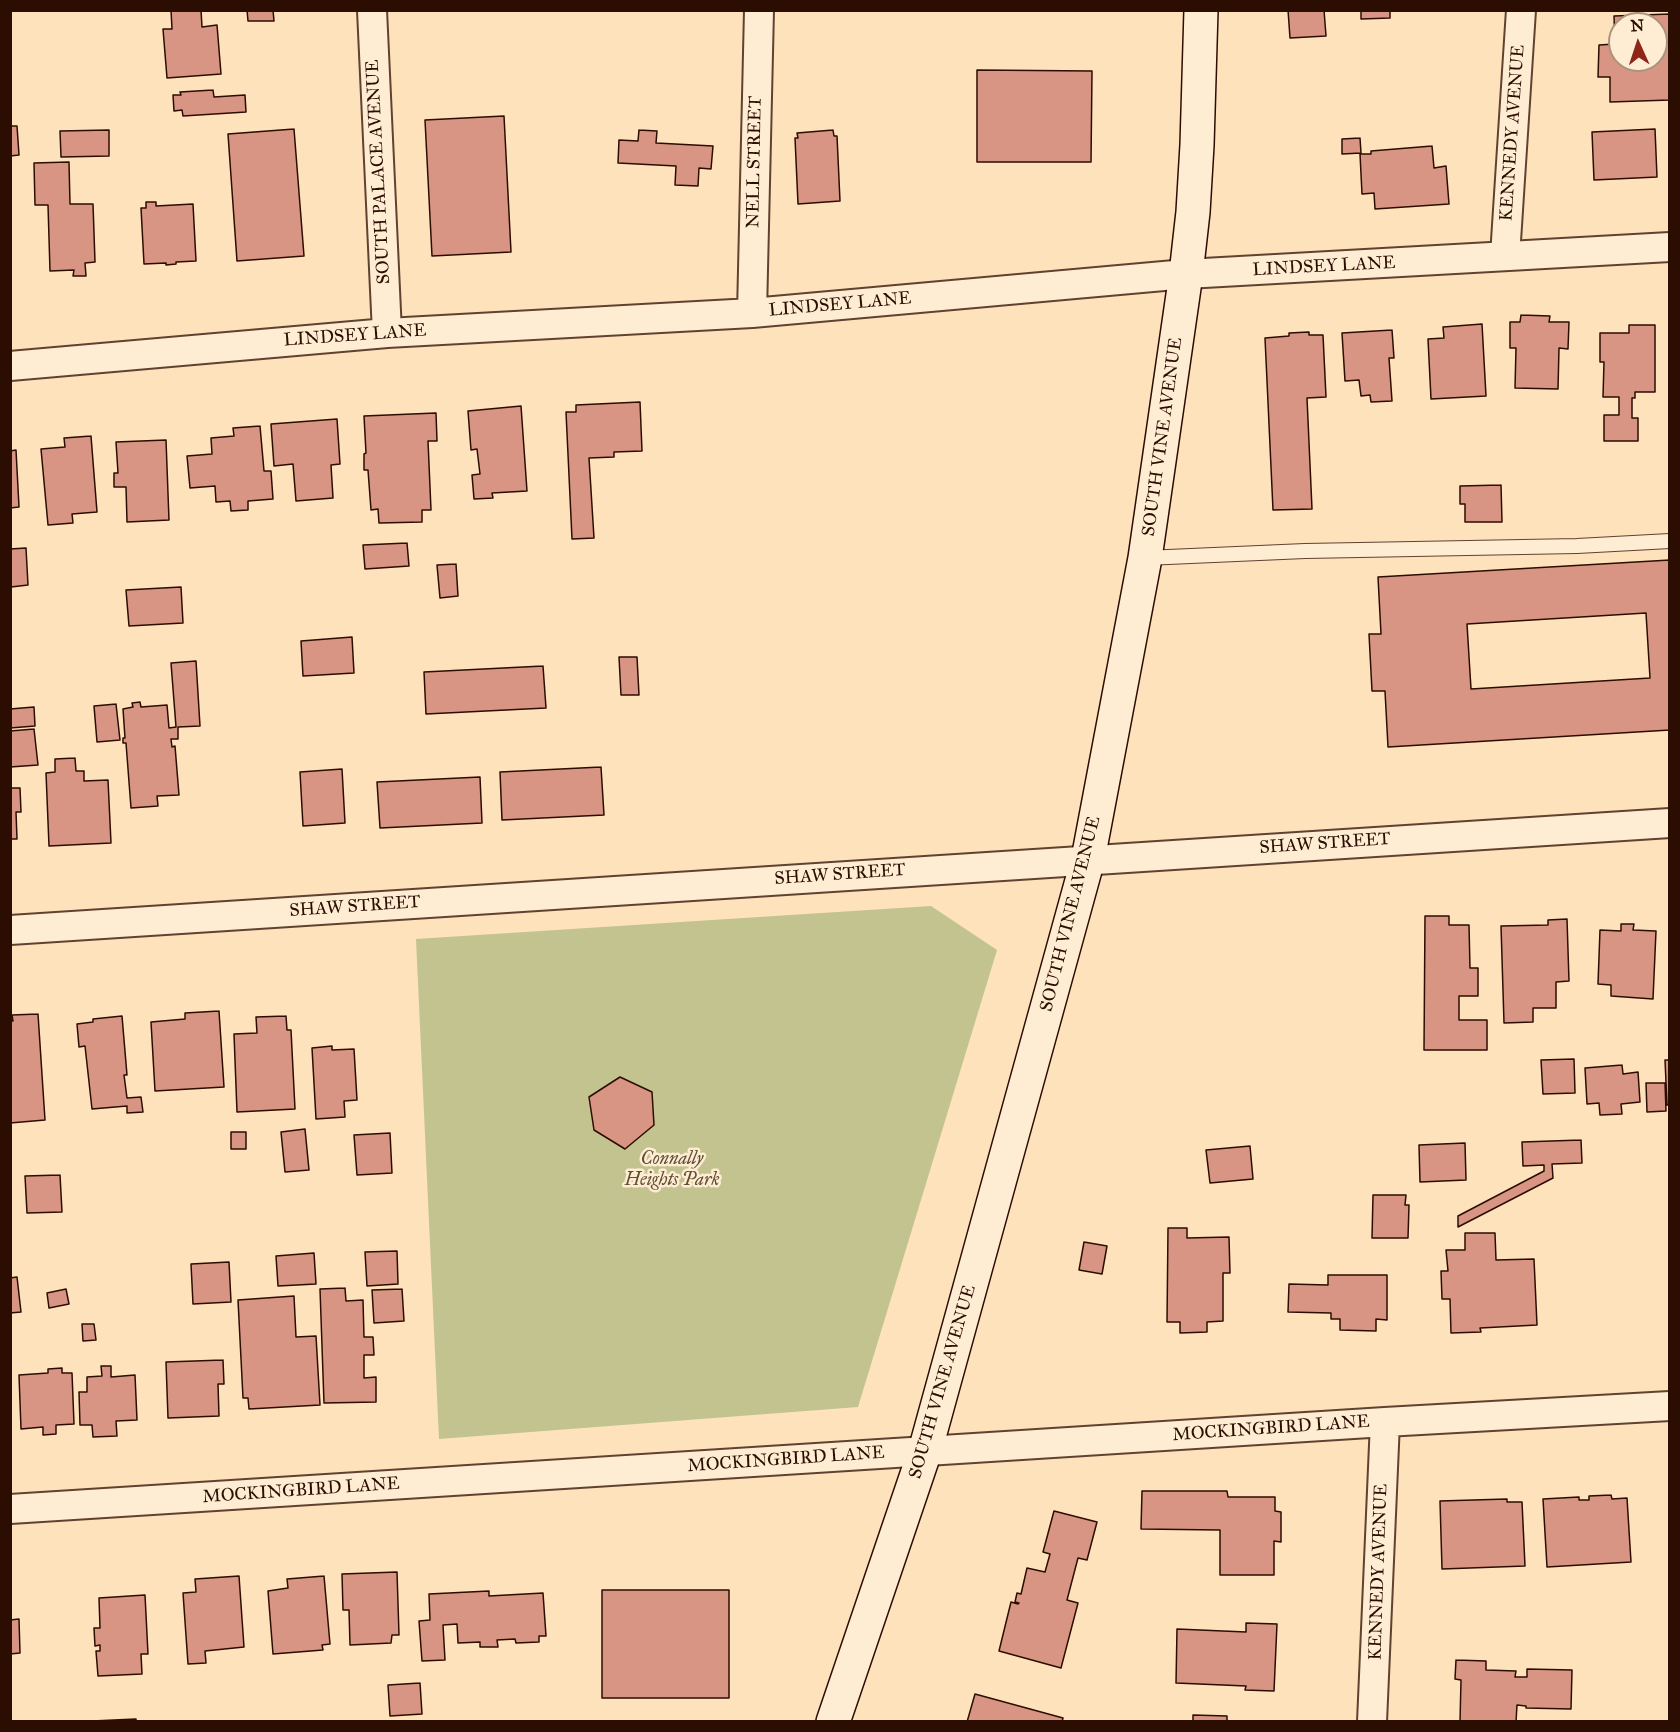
<!DOCTYPE html>
<html>
<head>
<meta charset="utf-8">
<style>
	body { margin:0 }
	#map { position:relative; width:1680px; height:1732px; overflow:hidden; background:#fde2bb; font-family:"IM FELL Great Primer",serif }
	canvas { display:block }
	.frame { position:absolute; inset:0; border:12px solid #2c0d02; pointer-events:none }
	.north { position:absolute; left:1608px; top:12px; width:60px; height:60px; box-sizing:border-box; background:#feecd3; border:2px solid #aa937f; border-radius:50%; rotate:357deg; font-size:16px; font-weight:700; line-height:24px; text-align:center; color:#2c0d02 }
	.north::after { content:''; display:block; margin:auto; width:21px; height:27px; background:#8f2418; clip-path:polygon(50% 0,100% 100%,50% 72%,0 100%) }
</style>
</head>
<body>
<div id="map">
<canvas width="1680" height="1732"></canvas>
<div class="frame"></div>
<div class="north">N</div>
</div>
<script>
const g = document.querySelector('canvas').getContext('2d');
g.lineJoin = 'round';
function paint(path, color) {
  g.fillStyle = color;
  g.fill(path, 'evenodd');
}
function toPath(rows) {
  const path = new Path2D();
  for (const r of rows) {
    path.moveTo(r[0], r[1]);
    for (let i = 2; i < r.length; i += 2) path.lineTo(r[i], r[i + 1]);
  }
  return path;
}
function trace(path, color, width, dash) {
  g.strokeStyle = color;
  g.lineWidth = width;
  g.lineCap = dash ? 'butt' : 'round';
  g.setLineDash(dash || []);
  g.stroke(path);
}
function label(font, color, halo, rows, align = 'center') {
  g.font = font + ' "IM FELL Great Primer",serif';
  g.lineWidth = 5;
  g.setLineDash([]);
  g.textBaseline = 'middle';
  g.strokeStyle = halo;
  g.fillStyle = color;
  for (const [text, x, y, turn = 0] of rows) {
    g.save();
    g.translate(x, y);
    g.rotate((+turn || 0) * Math.PI / 180);
    g.textAlign = isNaN(turn) ? turn : align;
    if (halo) g.strokeText(text, 0, 0);
    g.fillText(text, 0, 0);
    g.restore();
  }
}
paint(toPath([
	[931,906,997,950,858,1407,439,1439,416,939]
]), '#c2c38e');
const building = toPath([
	[171,10,201,10,202,27,217,25,221,74,167,78,163,29,172,29,171,10],
	[247,10,273,10,274,21,248,21,247,10],
	[1288,10,1324,10,1326,36,1290,38,1288,10],
	[1361,10,1390,10,1390,18,1361,19,1361,10],
	[1670,14,1670,100,1610,102,1610,77,1598,77,1599,45,1615,44,1614,16,1670,14],
	[1620,24,1656,24,1656,60,1620,60,1620,24],
	[977,70,1092,71,1091,162,977,162,977,70],
	[213,90,214,97,245,95,246,112,183,116,182,110,174,111,173,95,181,95,180,92,213,90],
	[504,116,511,252,432,256,425,120,504,116],
	[10,126,17,126,19,155,10,156,10,126],
	[294,129,304,256,237,261,228,134,294,129],
	[1655,129,1657,177,1594,180,1592,132,1655,129],
	[109,130,109,156,61,157,60,131,109,130],
	[639,130,657,131,656,143,713,146,711,169,699,168,698,186,675,185,676,166,618,163,619,140,638,141,639,130],
	[833,130,834,136,837,136,840,201,798,204,795,138,798,138,797,133,833,130],
	[1360,138,1361,153,1342,154,1342,139,1360,138],
	[1432,146,1434,168,1446,166,1449,204,1375,209,1374,193,1362,194,1360,154,1371,154,1371,151,1432,146],
	[69,162,70,204,93,204,95,262,85,263,86,276,73,276,74,270,50,271,48,205,35,205,34,163,69,162],
	[146,202,156,202,156,206,193,204,196,261,176,262,176,264,166,265,166,263,144,264,141,208,146,208,146,202],
	[1521,315,1550,316,1549,322,1569,322,1568,349,1559,348,1558,389,1515,388,1516,348,1510,348,1510,322,1520,322,1521,315],
	[1482,324,1486,396,1431,399,1428,339,1444,338,1443,327,1482,324],
	[1629,325,1655,325,1655,392,1635,392,1635,398,1632,398,1632,418,1638,418,1638,441,1604,441,1604,415,1619,415,1619,397,1603,397,1604,362,1600,362,1600,333,1629,333,1629,325],
	[1392,330,1394,358,1389,358,1392,401,1371,402,1370,395,1361,396,1359,380,1345,381,1342,333,1392,330],
	[1309,332,1309,335,1323,335,1326,397,1307,398,1312,509,1273,510,1265,338,1289,336,1289,333,1309,332],
	[640,402,642,451,614,452,614,457,589,458,594,538,572,539,566,412,576,412,576,405,640,402],
	[521,406,527,491,492,493,493,498,474,499,472,475,480,474,477,449,471,450,468,411,521,406],
	[436,413,437,441,428,441,431,510,422,510,422,522,379,523,378,509,371,510,368,470,364,470,364,454,366,453,364,416,436,413],
	[337,419,340,464,331,465,333,498,296,501,293,464,274,466,271,424,337,419],
	[260,426,264,471,271,471,273,499,248,501,248,510,231,511,230,501,216,502,215,486,190,488,187,456,212,454,211,438,234,436,233,428,260,426],
	[91,436,97,512,72,514,73,523,48,525,41,449,65,447,64,438,91,436],
	[166,440,169,520,127,522,126,487,114,487,114,473,118,473,116,442,166,440],
	[16,450,19,507,10,508,10,451,16,450],
	[1501,485,1502,522,1465,522,1465,504,1460,504,1460,486,1501,485],
	[407,543,409,566,365,569,363,545,407,543],
	[26,548,28,585,11,587,10,549,26,548],
	[1670,560,1670,730,1388,747,1385,691,1372,691,1369,634,1381,634,1378,577,1670,560],
	[1646,613,1650,678,1471,689,1467,624,1646,613],
	[456,564,458,596,440,598,437,565,456,564],
	[181,587,183,623,129,626,126,590,181,587],
	[352,637,354,673,303,676,301,641,352,637],
	[619,657,637,657,639,695,621,695,619,657],
	[196,661,200,726,178,727,178,739,171,739,172,747,175,746,179,795,157,796,158,806,131,808,126,743,123,743,123,738,125,738,123,709,133,707,132,703,140,702,141,707,167,705,169,728,176,727,171,663,196,661],
	[543,666,546,708,426,714,424,672,543,666],
	[116,704,120,740,97,742,94,706,116,704],
	[34,707,35,726,10,728,10,709,34,707],
	[34,729,38,765,10,767,10,731,34,729],
	[75,758,76,771,84,771,84,781,108,780,111,843,49,846,46,773,55,772,55,759,75,758],
	[601,767,604,815,502,820,500,772,601,767],
	[342,769,345,823,303,826,300,772,342,769],
	[480,777,482,823,380,828,377,782,480,777],
	[10,788,20,788,21,812,16,812,17,839,10,839,10,788],
	[1425,916,1449,916,1449,925,1469,925,1470,968,1478,968,1478,996,1459,996,1459,1020,1487,1020,1487,1050,1424,1050,1425,916],
	[1567,919,1569,981,1556,982,1556,1008,1533,1008,1533,1022,1504,1023,1501,926,1548,925,1548,920,1567,919],
	[1621,924,1634,924,1633,930,1656,931,1653,999,1611,996,1611,985,1598,984,1600,930,1621,931,1621,924],
	[219,1011,224,1087,155,1091,151,1022,185,1019,185,1013,219,1011],
	[38,1014,45,1120,10,1123,10,1021,13,1021,12,1015,38,1014],
	[122,1016,127,1075,124,1075,127,1098,141,1097,143,1112,127,1113,127,1106,92,1109,85,1046,79,1047,77,1024,93,1022,93,1019,122,1016],
	[286,1016,287,1030,291,1030,295,1109,237,1112,234,1034,257,1033,256,1017,286,1016],
	[332,1046,332,1050,354,1049,357,1100,344,1101,345,1117,316,1119,312,1048,332,1046],
	[1574,1059,1575,1093,1543,1094,1541,1060,1574,1059],
	[1665,1060,1670,1060,1670,1105,1667,1105,1665,1060],
	[1622,1065,1623,1074,1638,1072,1640,1102,1621,1104,1622,1114,1600,1115,1599,1103,1587,1104,1585,1068,1622,1065],
	[620,1077,652,1092,654,1125,625,1149,594,1130,589,1097,620,1077],
	[1646,1083,1665,1083,1666,1111,1647,1112,1646,1083],
	[305,1129,309,1170,285,1172,281,1132,305,1129],
	[231,1132,246,1132,246,1149,231,1149,231,1132],
	[390,1133,392,1173,357,1175,354,1135,390,1133],
	[1581,1140,1582,1163,1552,1164,1553,1178,1458,1227,1458,1216,1544,1171,1544,1165,1523,1166,1522,1142,1581,1140],
	[1465,1143,1466,1180,1420,1182,1419,1145,1465,1143],
	[1250,1146,1253,1179,1210,1183,1206,1150,1250,1146],
	[60,1175,62,1212,27,1213,25,1176,60,1175],
	[1373,1195,1406,1195,1405,1205,1409,1205,1408,1238,1372,1238,1373,1195],
	[1168,1228,1187,1228,1187,1238,1229,1237,1230,1273,1223,1273,1223,1321,1207,1322,1207,1332,1180,1333,1180,1322,1167,1322,1168,1228],
	[1465,1233,1495,1233,1496,1260,1534,1259,1537,1325,1480,1328,1481,1332,1451,1333,1450,1299,1442,1299,1441,1271,1448,1271,1446,1250,1465,1250,1465,1233],
	[1084,1242,1107,1246,1102,1274,1079,1270,1084,1242],
	[397,1251,398,1284,367,1286,365,1252,397,1251],
	[314,1253,316,1284,278,1286,276,1256,314,1253],
	[229,1262,231,1302,193,1304,191,1264,229,1262],
	[1328,1275,1387,1275,1387,1320,1376,1319,1376,1331,1340,1330,1340,1319,1331,1319,1331,1313,1288,1312,1289,1284,1328,1285,1328,1275],
	[17,1277,21,1312,10,1313,10,1278,17,1277],
	[345,1288,346,1301,363,1300,364,1337,373,1337,374,1355,364,1355,364,1378,376,1377,376,1402,324,1403,320,1289,345,1288],
	[66,1289,69,1304,49,1308,47,1293,66,1289],
	[402,1289,404,1321,374,1323,372,1290,402,1289],
	[294,1296,296,1337,316,1336,320,1405,249,1409,248,1398,243,1398,238,1300,294,1296],
	[82,1324,94,1324,96,1340,83,1341,82,1324],
	[223,1360,224,1384,218,1384,219,1416,168,1418,166,1362,223,1360],
	[101,1366,111,1366,111,1377,135,1375,137,1420,116,1421,117,1436,93,1437,92,1425,80,1425,79,1392,87,1392,87,1377,102,1376,101,1366],
	[62,1368,62,1373,72,1373,74,1424,56,1425,56,1434,43,1435,43,1427,21,1429,19,1375,48,1373,48,1369,62,1368],
	[1142,1491,1227,1491,1228,1497,1275,1497,1275,1511,1281,1512,1281,1542,1274,1541,1274,1575,1220,1575,1220,1530,1141,1529,1142,1491],
	[1611,1495,1612,1499,1627,1498,1631,1562,1547,1567,1543,1499,1579,1497,1579,1500,1589,1500,1589,1496,1611,1495],
	[1507,1499,1507,1502,1522,1502,1525,1566,1442,1569,1440,1501,1507,1499],
	[1054,1511,1097,1522,1087,1560,1078,1558,1067,1600,1078,1603,1061,1668,999,1651,1011,1602,1018,1604,1019,1603,1015,1602,1017,1593,1021,1594,1027,1568,1045,1572,1050,1554,1043,1552,1054,1511],
	[397,1572,399,1635,392,1635,391,1643,350,1645,349,1610,343,1610,342,1574,397,1572],
	[239,1576,244,1647,205,1651,206,1663,188,1664,183,1593,196,1592,195,1579,239,1576],
	[324,1576,330,1644,322,1645,323,1650,273,1654,268,1591,288,1588,287,1579,324,1576],
	[602,1590,729,1590,729,1698,602,1698,602,1590],
	[489,1591,489,1596,543,1593,546,1636,539,1636,539,1642,516,1643,515,1639,497,1640,498,1647,480,1647,480,1642,458,1643,457,1624,443,1625,445,1660,422,1661,419,1621,430,1620,429,1594,489,1591],
	[145,1595,148,1654,141,1654,142,1674,98,1676,96,1651,100,1651,100,1645,95,1646,94,1628,100,1628,99,1598,145,1595],
	[19,1619,20,1653,10,1654,10,1620,19,1619],
	[1246,1623,1277,1624,1274,1691,1245,1690,1246,1686,1176,1683,1177,1629,1246,1632,1246,1623],
	[1456,1660,1486,1661,1486,1670,1516,1671,1515,1677,1527,1677,1527,1669,1572,1670,1571,1709,1526,1708,1526,1706,1517,1705,1516,1722,1460,1722,1461,1680,1455,1679,1456,1660],
	[420,1683,422,1714,390,1716,388,1685,420,1683],
	[975,1694,1063,1718,1062,1722,967,1722,975,1694],
	[1193,1715,1227,1716,1227,1722,1193,1722,1193,1715],
	[136,1719,136,1722,92,1722,92,1721,136,1719]
]);
paint(building, '#d89583');
trace(building, '#2c0d02', 1.5);
const service = toPath([
	[1145,558,1305,551,1577,546,1670,541]
]);
const minor = toPath([
	[372,10,387,333],
	[1505,256,1521,10],
	[752,313,759,10],
	[10,366,387,333,752,313,1186,274,1670,247],
	[10,930,1670,823],
	[10,1509,1385,1422,1670,1406],
	[1372,1722,1385,1422]
]);
const secondary = toPath([
	[833,1722,925,1451,1088,859,1145,558,1186,274,1193,212,1197,145,1201,10]
]);
trace(service, '#604230', 16);
trace(minor, '#604230', 32);
trace(secondary, '#2c0d02', 36);
trace(service, '#feecd3', 14);
trace(minor, '#feecd3', 28);
trace(secondary, '#feecd3', 33);
label('18px', '#2c0d02', '#feecd3', [
	["KENNEDY AVENUE",1513,133,-86],
	["NELL STREET",755,162,-89],
	["SOUTH PALACE AVENUE",379,172,-93],
	["LINDSEY LANE",1324,267,-3],
	["LINDSEY LANE",840,305,-5],
	["LINDSEY LANE",355,336,-4],
	["SOUTH VINE AVENUE",1163,437,-82],
	["SHAW STREET",1325,844,-4],
	["SHAW STREET",840,875,-4],
	["SHAW STREET",355,907,-4],
	["SOUTH VINE AVENUE",1071,914,-76],
	["SOUTH VINE AVENUE",943,1382,-74],
	["MOCKINGBIRD LANE",1271,1429,-4],
	["MOCKINGBIRD LANE",786,1460,-4],
	["MOCKINGBIRD LANE",301,1491,-4],
	["KENNEDY AVENUE",1379,1572,-88]
]);
label('italic 18px', '#604d33', '#feecd3', [
	["Connally",672,1160],
	["Heights Park",672,1181]
]);
</script>
</body>
</html>
